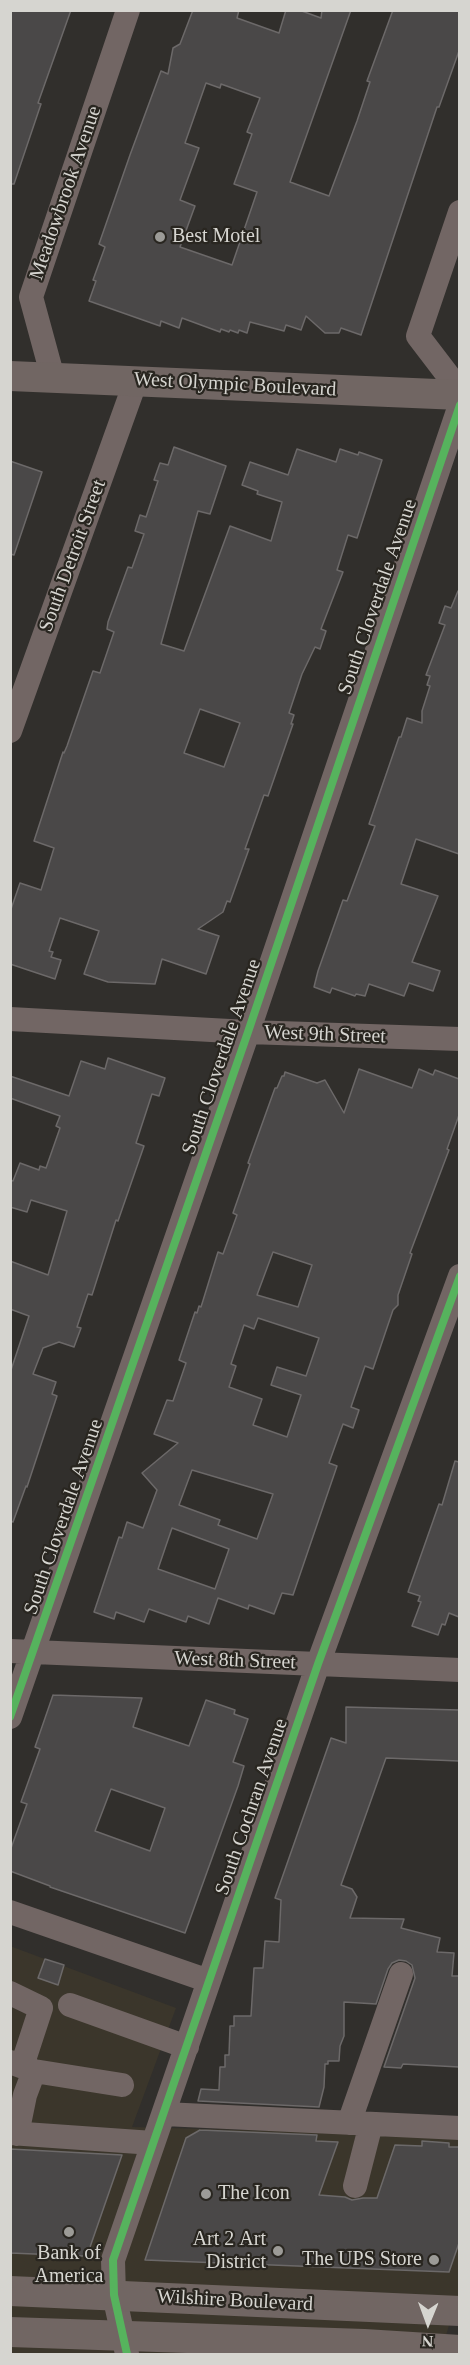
<!DOCTYPE html>
<html>
<head>
<meta charset="utf-8">
<style>
	body { margin:0 }
	#map { position:relative; width:470px; height:2365px; overflow:hidden; background:#312f2c; font-family:"Times New Roman",serif }
	canvas { display:block }
	.frame { position:absolute; inset:0; border:12px solid #d6d5d0; pointer-events:none }
	.north { position:absolute; left:398px; top:2293px; width:60px; height:60px; -webkit-text-stroke:4px #292620; paint-order:stroke; rotate:181deg; font-size:16px; font-weight:700; line-height:24px; text-align:center; color:#d6d5d0 }
	.north::after { content:''; display:block; margin:auto; width:21px; height:27px; background:#d6d5d0; clip-path:polygon(50% 0,100% 100%,50% 72%,0 100%) }
</style>
</head>
<body>
<div id="map">
<canvas width="470" height="2365"></canvas>
<div class="frame"></div>
<div class="north">N</div>
</div>
<script>
const g = document.querySelector('canvas').getContext('2d');
g.lineJoin = 'round';
function paint(path, color) {
  g.fillStyle = color;
  g.fill(path, 'evenodd');
}
function toPath(rows) {
  const path = new Path2D();
  for (const r of rows) {
    path.moveTo(r[0], r[1]);
    for (let i = 2; i < r.length; i += 2) path.lineTo(r[i], r[i + 1]);
  }
  return path;
}
function trace(path, color, width, dash) {
  g.strokeStyle = color;
  g.lineWidth = width;
  g.lineCap = dash ? 'butt' : 'round';
  g.setLineDash(dash || []);
  g.stroke(path);
}
function label(font, color, halo, rows, align = 'center') {
  g.font = font + ' "Times New Roman",serif';
  g.lineWidth = 4.5;
  g.setLineDash([]);
  g.textBaseline = 'middle';
  g.strokeStyle = halo;
  g.fillStyle = color;
  for (const [text, x, y, turn = 0] of rows) {
    g.save();
    g.translate(x, y);
    g.rotate((+turn || 0) * Math.PI / 180);
    g.textAlign = isNaN(turn) ? turn : align;
    if (halo) g.strokeText(text, 0, 0);
    g.fillText(text, 0, 0);
    g.restore();
  }
}
paint(toPath([
	[10,1946,176,2008,132,2127,459,2136,459,2294,440,2354,11,2354]
]), '#3b362b');
const building = toPath([
	[10,10,71,10,38,103,41,104,14,184,10,184,10,10],
	[193,10,239,10,237,18,279,33,286,10,299,10,321,18,322,10,351,10,290,182,329,196,357,121,370,82,367,81,393,10,459,10,459,51,439,107,437,107,361,335,341,328,339,333,325,333,306,316,301,330,286,325,284,331,250,322,247,333,239,330,238,333,230,330,229,332,221,329,220,332,182,318,179,328,161,321,160,326,89,301,96,281,93,280,105,247,99,244,130,155,161,71,168,74,173,48,180,44,193,10],
	[206,83,220,88,221,84,260,98,247,132,252,134,234,184,257,192,232,265,180,247,195,206,180,200,199,148,185,143,206,83],
	[174,447,226,466,210,514,198,511,161,644,184,651,230,526,271,541,282,502,257,494,258,491,242,485,250,462,288,475,297,449,336,462,340,449,358,455,359,452,382,460,357,538,348,535,337,570,343,572,321,629,326,631,320,649,315,647,302,674,289,713,294,715,291,724,293,724,268,796,264,795,245,849,249,849,230,902,227,901,223,912,198,929,219,936,206,974,162,959,155,984,108,982,84,974,99,931,60,918,49,951,53,952,51,957,61,960,55,979,10,964,10,912,20,883,41,890,54,848,34,841,63,752,64,753,67,746,93,671,100,673,114,632,107,629,108,622,128,567,132,568,144,534,135,531,140,515,146,517,158,481,154,480,160,463,168,465,174,447],
	[200,709,240,723,224,767,184,753,200,709],
	[10,461,42,472,14,555,10,554,10,461],
	[458,591,459,591,459,854,416,839,401,884,438,896,412,962,440,971,433,991,409,983,404,996,369,984,365,996,356,994,355,996,332,988,330,993,314,987,318,971,343,900,347,901,375,826,369,824,399,737,401,737,407,718,422,723,422,711,430,686,427,685,430,676,426,675,445,625,439,623,445,606,451,608,458,591],
	[108,1058,165,1078,159,1096,152,1094,136,1143,144,1146,118,1221,116,1220,92,1295,88,1294,77,1327,81,1328,74,1347,59,1342,43,1348,33,1374,56,1382,52,1394,57,1396,27,1487,26,1486,13,1522,10,1521,10,1373,29,1316,10,1309,10,1261,48,1275,67,1211,31,1200,27,1212,10,1207,10,1180,13,1181,20,1163,39,1170,40,1166,46,1168,60,1128,56,1126,60,1116,10,1098,10,1076,69,1096,81,1061,105,1069,108,1058],
	[359,1069,412,1088,419,1069,433,1075,435,1070,459,1079,459,1115,447,1149,449,1150,410,1253,412,1254,398,1295,398,1305,393,1310,373,1369,365,1366,351,1407,359,1410,353,1428,343,1424,329,1463,337,1466,293,1595,282,1593,274,1614,249,1605,248,1609,218,1598,209,1624,188,1616,186,1622,149,1609,144,1622,116,1612,114,1619,94,1612,119,1537,122,1538,127,1522,143,1528,157,1490,142,1473,178,1443,154,1434,167,1400,173,1401,186,1363,179,1360,195,1312,197,1313,199,1306,201,1307,218,1252,223,1254,237,1215,233,1213,250,1164,248,1163,275,1088,277,1088,282,1076,284,1076,285,1072,317,1083,325,1080,344,1113,359,1069],
	[273,1252,312,1265,298,1307,257,1295,273,1252],
	[258,1318,319,1338,306,1376,277,1367,271,1385,301,1395,287,1437,253,1425,262,1399,229,1387,236,1366,231,1364,244,1325,254,1329,258,1318],
	[192,1470,273,1494,257,1539,218,1525,220,1520,179,1505,192,1470],
	[172,1528,229,1549,215,1589,158,1569,172,1528],
	[455,1461,459,1462,459,1617,449,1613,445,1625,442,1624,438,1635,412,1626,421,1602,418,1601,420,1596,408,1592,439,1504,442,1505,455,1461],
	[53,1695,142,1698,133,1727,189,1746,206,1700,235,1710,234,1714,248,1719,233,1762,244,1766,238,1786,185,1933,50,1887,50,1886,10,1871,10,1851,27,1804,21,1802,40,1749,35,1747,53,1695],
	[111,1789,165,1808,150,1851,95,1831,111,1789],
	[346,1707,459,1710,459,1761,386,1758,341,1885,352,1889,357,1897,350,1918,404,1919,401,1928,440,1938,437,1952,454,1953,452,1976,459,1976,459,2067,403,2064,401,2068,384,2067,415,1978,412,1965,406,1961,399,1960,392,1963,388,1969,376,2004,344,2002,344,2036,340,2046,339,2061,328,2061,328,2064,325,2064,324,2087,319,2107,198,2101,201,2089,219,2090,220,2067,225,2067,225,2055,229,2055,230,2026,234,2026,234,2016,251,2016,254,1968,263,1968,265,1941,279,1942,281,1900,275,1898,331,1738,346,1743,346,1707],
	[45,1959,64,1965,58,1985,38,1978,45,1959],
	[200,2130,317,2135,316,2141,338,2142,319,2195,345,2197,352,2200,363,2198,377,2198,395,2145,422,2146,422,2141,449,2143,449,2147,459,2147,459,2243,449,2272,145,2260,186,2138,200,2130],
	[10,2149,122,2155,89,2250,83,2256,10,2253,10,2149]
]);
paint(building, '#4a4848');
trace(building, '#6c6969', 1.5);
trace(toPath([
	[460,212,418,336,460,391],
	[53,378,31,297,128,10],
	[10,731,136,380],
	[10,1019,248,1032,460,1039],
	[10,1651,460,1670],
	[10,1717,248,1032,460,405],
	[10,1912,209,1981],
	[10,1993,41,2008,22,2066],
	[70,2005,187,2047],
	[10,2062,34,2071,122,2085],
	[164,2114,460,2128],
	[349,2123,401,1974],
	[10,2133,153,2143],
	[17,2134,25,2095,34,2071],
	[355,2186,371,2124],
	[127,2354,114,2295,113,2260,318,1664,460,1276]
]), '#726664', 24);
trace(toPath([
	[10,376,460,395],
	[10,2291,460,2311],
	[10,2332,364,2344,460,2350]
]), '#716663', 30);
trace(toPath([
	[10,1717,248,1032,460,405],
	[127,2354,114,2295,113,2260,318,1664,460,1276]
]), '#56b35d', 8);
for (const [x, y, r, color] of [
	[160,237,6,"#9c9b97"],
	[206,2194,6,"#9c9b97"],
	[69,2232,6,"#9c9b97"],
	[278,2251,6,"#9c9b97"],
	[434,2260,6,"#9c9b97"]
]) {
  const dot = new Path2D();
  dot.arc(x, y, r, 0, 2 * Math.PI);
  g.fillStyle = color;
  g.fill(dot);
  trace(dot, '#292620', 2);
}
label('20px', '#d6d5d0', '#292620', [
	["Meadowbrook Avenue",66,193,-71],
	["West Olympic Boulevard",235,385,3],
	["South Detroit Street",73,556,-70],
	["South Cloverdale Avenue",378,597,-71],
	["West 9th Street",325,1035,2],
	["South Cloverdale Avenue",222,1057,-71],
	["South Cloverdale Avenue",64,1517,-71],
	["West 8th Street",235,1661,2],
	["South Cochran Avenue",252,1807,-71],
	["Wilshire Boulevard",235,2301,3]
]);
label('20px', '#d6d5d0', '#292620', [
	["Best Motel",172,237],
	["The Icon",218,2194],
	["Art 2 Art",266,2240,"right"],
	["District",266,2263,"right"],
	["Bank of",69,2254,"center"],
	["America",69,2277,"center"],
	["The UPS Store",422,2260,"right"]
], 'left');
</script>
</body>
</html>
